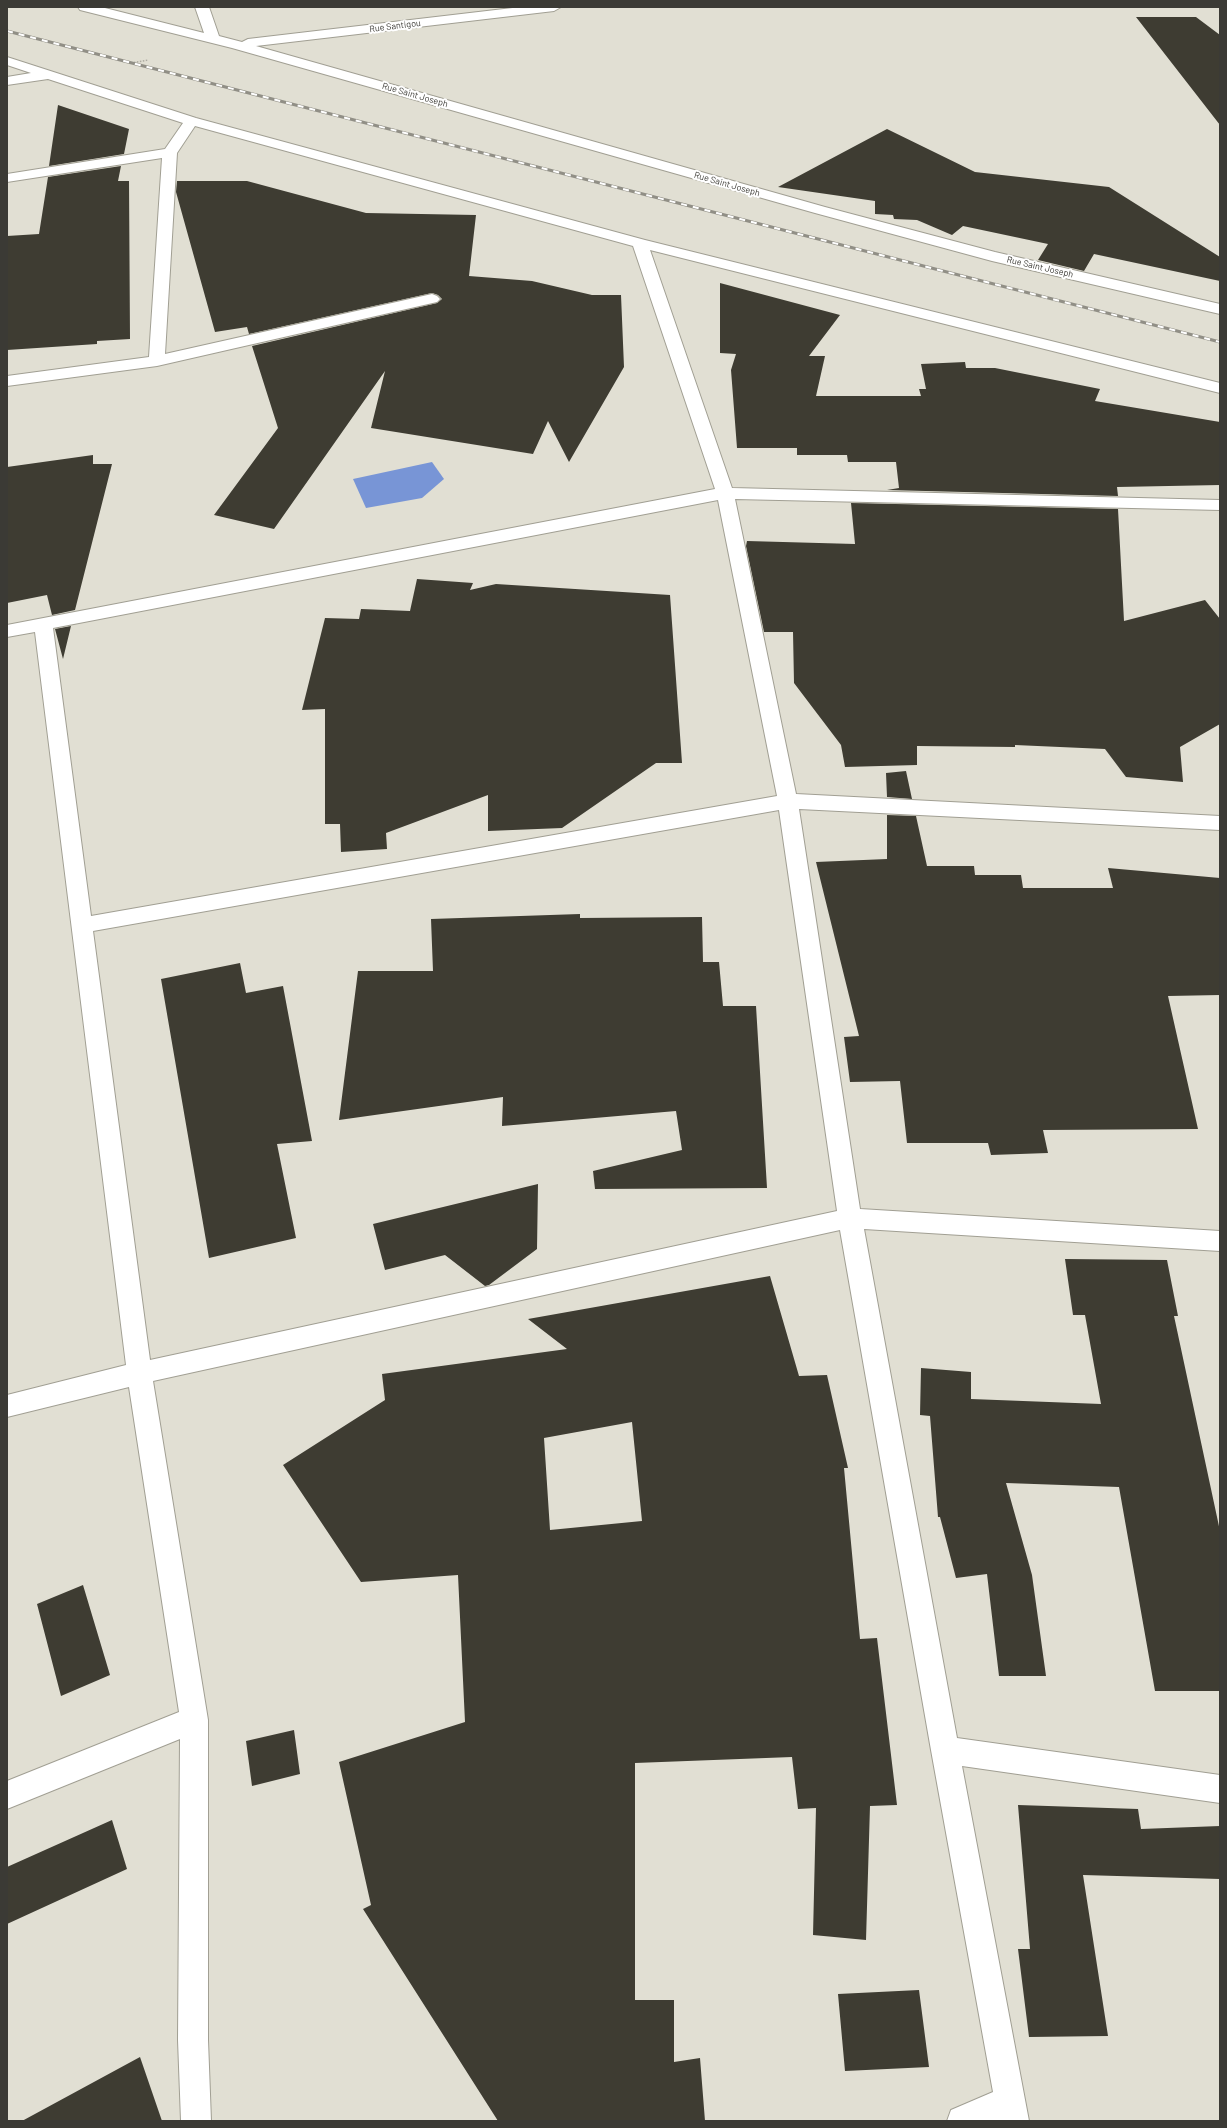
<!DOCTYPE html>
<html>
<head>
<meta charset="utf-8">
<style>
	body { margin:0 }
	#map { position:relative; width:1227px; height:2128px; overflow:hidden; background:#e1dfd3; font-family:Barlow,sans-serif }
	canvas { display:block }
	.frame { position:absolute; inset:0; border:8px solid #3b3a35; pointer-events:none }
</style>
</head>
<body>
<div id="map">
<canvas width="1227" height="2128"></canvas>
<div class="frame"></div>
</div>
<script>
const g = document.querySelector('canvas').getContext('2d');
g.lineJoin = 'round';
function paint(path, color) {
  g.fillStyle = color;
  g.fill(path, 'evenodd');
}
function toPath(rows) {
  const path = new Path2D();
  for (const r of rows) {
    path.moveTo(r[0], r[1]);
    for (let i = 2; i < r.length; i += 2) path.lineTo(r[i], r[i + 1]);
  }
  return path;
}
function trace(path, color, width, dash) {
  g.strokeStyle = color;
  g.lineWidth = width;
  g.lineCap = dash ? 'butt' : 'round';
  g.setLineDash(dash || []);
  g.stroke(path);
}
function label(font, color, halo, rows, align = 'center') {
  g.font = font + ' Barlow,sans-serif';
  g.lineWidth = 4;
  g.setLineDash([]);
  g.textBaseline = 'middle';
  g.strokeStyle = halo;
  g.fillStyle = color;
  for (const [text, x, y, turn = 0] of rows) {
    g.save();
    g.translate(x, y);
    g.rotate((+turn || 0) * Math.PI / 180);
    g.textAlign = isNaN(turn) ? turn : align;
    if (halo) g.strokeText(text, 0, 0);
    g.fillText(text, 0, 0);
    g.restore();
  }
}
paint(toPath([
	[432,462,444,479,422,498,366,508,353,479]
]), '#7895d6');
paint(toPath([
	[1136,17,1196,17,1220,35,1220,125],
	[58,105,129,129,124,154,49,166],
	[887,129,975,172,1109,187,1220,257,1220,281,1094,254,1084,271,1038,260,1048,244,963,226,952,235,917,220,894,219,893,215,875,214,875,201,778,187],
	[121,166,118,181,129,181,130,339,97,341,97,344,7,350,7,236,39,234,48,177],
	[177,181,247,181,366,213,476,215,469,276,532,281,592,295,621,295,624,367,569,462,548,421,533,454,371,428,385,371,274,529,214,515,278,428,252,346,437,303,442,299,438,295,432,293,249,334,247,327,215,332,176,192],
	[720,283,840,315,809,356,825,356,816,396,921,396,919,389,926,389,921,364,965,362,966,368,995,368,1100,389,1095,401,1220,422,1220,485,1117,487,1118,496,887,490,899,488,896,462,848,462,847,455,797,455,797,448,737,448,731,370,736,354,720,353],
	[93,455,93,464,112,464,75,610,52,615,47,595,7,603,7,467],
	[851,503,1118,509,1124,621,1205,600,1220,619,1220,724,1180,747,1183,782,1126,777,1105,749,1015,745,1015,747,917,746,917,765,845,767,841,745,794,683,793,632,764,632,746,546,747,541,855,544],
	[417,579,473,583,470,590,496,584,670,595,682,763,656,763,562,828,488,831,488,795,386,833,387,849,341,852,340,824,325,824,325,709,302,710,325,618,359,619,361,609,410,611],
	[71,626,63,659,55,629],
	[906,771,912,799,887,797,886,773],
	[887,815,916,816,927,866,974,866,975,875,1021,875,1023,888,1113,888,1108,868,1220,878,1220,995,1168,996,1198,1129,1043,1130,1048,1153,991,1155,988,1143,907,1143,900,1081,850,1082,844,1037,859,1036,816,862,887,859],
	[580,914,580,918,702,917,703,962,719,962,723,1006,756,1006,767,1188,595,1189,593,1171,682,1150,676,1111,502,1126,503,1097,339,1120,358,971,433,971,431,919],
	[240,963,246,993,283,986,312,1141,277,1144,296,1238,209,1258,161,979],
	[538,1184,537,1249,489,1285,485,1286,445,1255,385,1270,373,1224],
	[1065,1259,1167,1260,1178,1316,1174,1316,1220,1531,1220,1691,1155,1691,1119,1487,1006,1483,1032,1575,1046,1676,999,1676,987,1574,956,1578,940,1517,938,1517,930,1416,920,1415,921,1368,971,1372,971,1399,1101,1404,1085,1315,1073,1315],
	[770,1276,799,1376,827,1375,848,1468,844,1468,860,1639,877,1638,897,1805,870,1806,866,1940,813,1935,816,1808,798,1809,792,1757,635,1763,635,2000,674,2000,674,2062,700,2058,705,2121,498,2121,363,1909,371,1905,339,1762,465,1722,458,1575,361,1582,283,1465,385,1400,382,1374,567,1349,528,1319],
	[632,1422,642,1521,550,1530,544,1438],
	[83,1585,110,1675,61,1696,37,1604],
	[294,1730,300,1774,252,1786,246,1741],
	[1018,1805,1138,1809,1141,1829,1220,1826,1220,1879,1083,1875,1108,2036,1029,2037,1018,1949,1030,1949],
	[112,1820,127,1869,7,1924,7,1867],
	[919,1990,929,2067,845,2071,838,1994],
	[140,2057,162,2121,22,2121]
]), '#3e3c32');
const minor = toPath([
	[78,7,101,7,204,33,195,7,209,7,219,36,242,42,248,39,521,7,561,7,554,11,256,46,825,207,995,252,1220,304,1220,314,992,261,815,213,232,48,80,10,78,7],
	[7,57,196,118,645,240,1220,383,1220,393,650,250,732,488,1220,500,1220,510,735,499,796,794,1220,816,1220,830,799,809,860,1209,1220,1231,1220,1251,864,1229,957,1738,1220,1775,1220,1803,962,1766,1029,2121,947,2121,951,2110,993,2092,931,1750,840,1230,153,1381,208,1720,208,2040,211,2121,181,2121,178,2040,180,1739,7,1809,7,1781,179,1712,129,1387,7,1417,7,1395,126,1365,35,632,7,637,7,625,715,489,633,246,195,126,177,153,165,354,432,294,437,296,440,299,437,302,157,366,7,386,7,376,149,357,162,158,7,182,7,174,165,149,183,123,48,79,7,85,7,77,31,73,7,65,7,57],
	[718,500,777,796,91,916,53,628,718,500],
	[779,810,837,1211,150,1360,93,931,779,810]
]);
trace(minor, '#a19f93', 2);
trace(toPath([
	[131,63,148,60]
]), '#acaaa0', 1.5, [1.5, 1.5]);
paint(minor, '#fff');
const rail = toPath([
	[7,31,1220,342]
]);
trace(rail, '#918f86', 3);
trace(rail, '#fff', 2, [6]);
label('9px', '#3b3a35', '#fff', [
	["Rue Santigou",395,26,-7],
	["Rue Saint Joseph",415,95,16],
	["Rue Saint Joseph",727,184,16],
	["Rue Saint Joseph",1040,267,13]
]);
</script>
</body>
</html>
